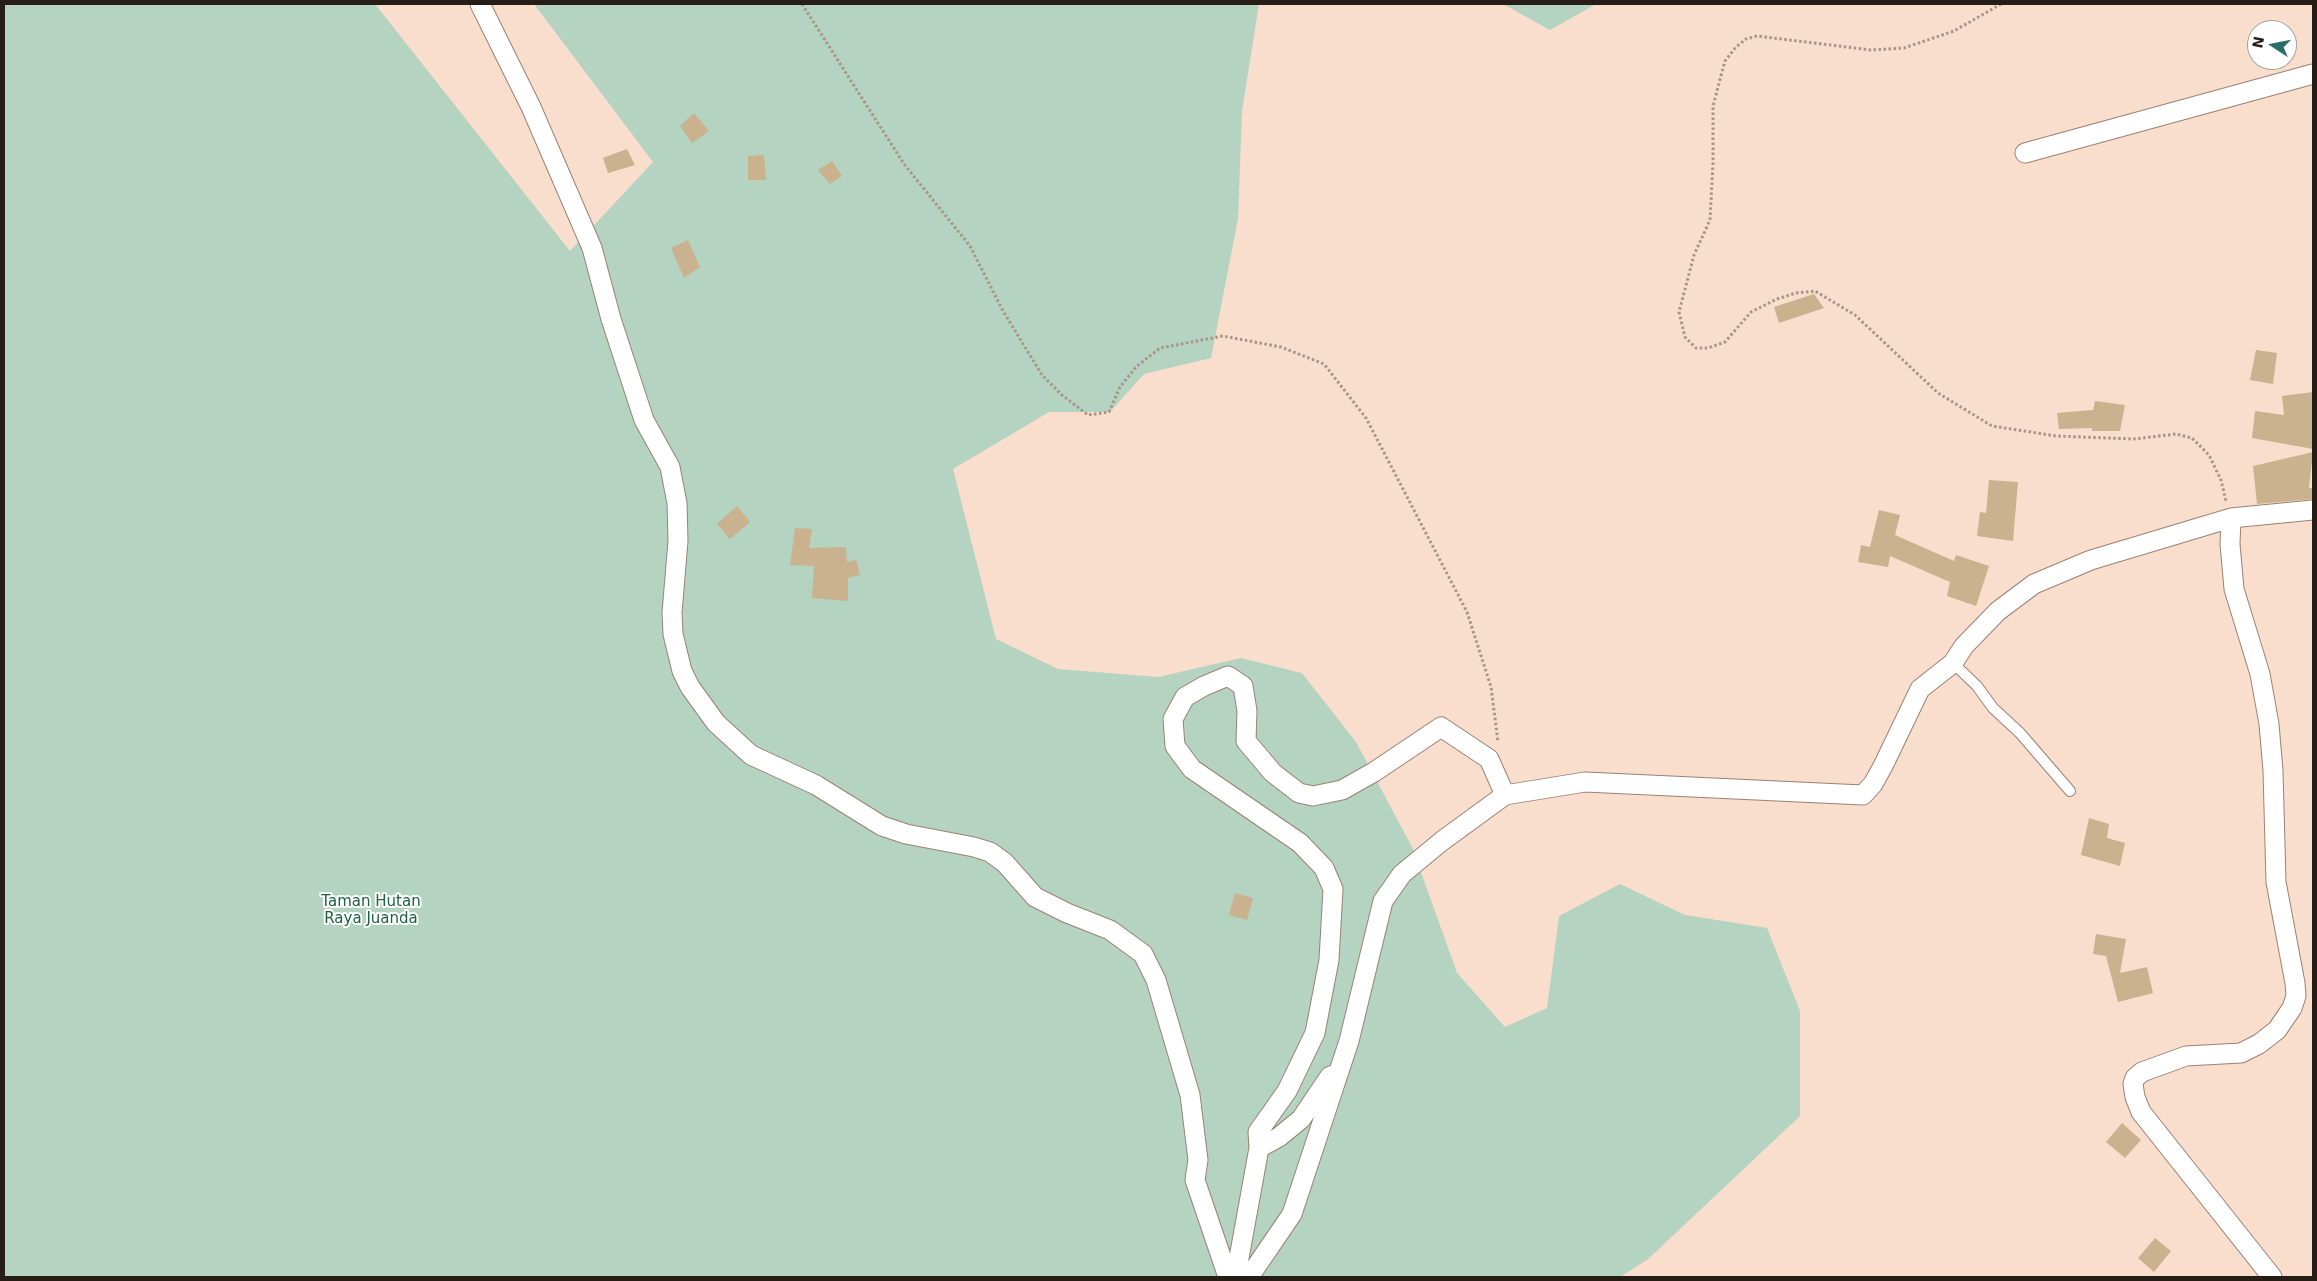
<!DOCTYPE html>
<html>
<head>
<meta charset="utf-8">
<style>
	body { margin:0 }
	#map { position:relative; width:2317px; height:1281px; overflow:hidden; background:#f9dece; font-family:"DejaVu Sans",sans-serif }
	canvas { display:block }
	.frame { position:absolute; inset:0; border:5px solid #261d17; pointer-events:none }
	.north { position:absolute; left:2247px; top:20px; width:50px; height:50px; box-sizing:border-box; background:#fff; border:1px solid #a8a5a2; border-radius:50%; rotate:281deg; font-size:14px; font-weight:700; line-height:20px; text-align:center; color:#261d17 }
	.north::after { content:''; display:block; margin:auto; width:18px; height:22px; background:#276f67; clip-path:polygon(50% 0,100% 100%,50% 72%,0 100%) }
</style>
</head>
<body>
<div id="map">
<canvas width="2317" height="1281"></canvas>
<div class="frame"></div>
<div class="north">N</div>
</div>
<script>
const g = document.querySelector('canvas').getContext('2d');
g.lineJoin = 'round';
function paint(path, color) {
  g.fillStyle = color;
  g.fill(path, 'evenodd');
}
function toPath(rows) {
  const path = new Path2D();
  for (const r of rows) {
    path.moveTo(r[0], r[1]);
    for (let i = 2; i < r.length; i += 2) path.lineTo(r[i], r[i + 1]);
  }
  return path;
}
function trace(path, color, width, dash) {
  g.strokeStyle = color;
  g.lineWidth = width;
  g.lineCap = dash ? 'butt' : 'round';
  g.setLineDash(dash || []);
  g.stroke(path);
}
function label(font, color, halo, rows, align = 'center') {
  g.font = font + ' "DejaVu Sans",sans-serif';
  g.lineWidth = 4;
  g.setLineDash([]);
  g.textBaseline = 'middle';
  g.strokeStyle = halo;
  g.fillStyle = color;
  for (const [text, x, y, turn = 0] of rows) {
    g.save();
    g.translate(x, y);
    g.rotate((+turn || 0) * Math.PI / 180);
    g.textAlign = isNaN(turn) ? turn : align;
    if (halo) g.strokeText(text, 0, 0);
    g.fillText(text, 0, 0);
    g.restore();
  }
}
paint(toPath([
	[4,4,375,4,570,251,653,162,534,4,1259,4,1242,111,1238,219,1211,358,1144,374,1110,412,1049,412,953,469,996,639,1058,669,1158,677,1241,658,1302,673,1356,742,1412,847,1457,973,1505,1027,1547,1008,1559,916,1620,884,1685,915,1767,928,1800,1011,1800,1116,1647,1260,1620,1277,4,1277],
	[1503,4,1596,4,1550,30]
]), '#b4d3c0');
paint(toPath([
	[694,113,709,131,692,143,680,126],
	[627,149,635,165,608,173,603,158],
	[764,155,766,180,748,180,748,156],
	[832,161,842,176,830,184,818,170],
	[688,240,700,267,684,278,671,248],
	[1814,294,1824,308,1779,323,1774,307],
	[2256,350,2277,353,2273,384,2250,380],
	[2313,392,2313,449,2252,438,2255,411,2284,415,2282,396],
	[2095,401,2125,405,2120,431,2092,431,2092,428,2059,429,2057,413,2093,410],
	[2313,452,2309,488,2313,488,2313,499,2257,504,2253,466],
	[1989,480,2018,482,2013,541,1977,536,1980,512,1986,513],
	[737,506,750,522,730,539,717,524],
	[1879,510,1900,515,1895,535,1954,561,1956,555,1989,566,1976,606,1947,596,1950,582,1890,556,1888,567,1858,562,1861,545,1870,547],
	[795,528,812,529,809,548,846,547,847,562,856,560,860,575,848,578,848,601,812,598,814,566,790,565],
	[2089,818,2109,824,2107,838,2125,843,2120,866,2081,855],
	[1235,893,1253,898,1247,920,1229,915],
	[2096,934,2126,939,2120,973,2147,967,2153,993,2118,1002,2106,956,2093,954],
	[2122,1123,2141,1140,2125,1158,2106,1142],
	[2155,1238,2171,1251,2154,1272,2138,1258]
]), '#c9b28d');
const lane = toPath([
	[1953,663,1977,686,1993,708,2020,733,2070,791]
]);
const street = toPath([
	[480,4,531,107,592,248,611,319,644,420,670,467,677,503,678,541,672,613,673,634,682,671,690,687,716,723,751,755,816,785,882,826,906,834,974,847,990,852,1005,863,1035,897,1067,913,1110,930,1143,954,1156,980,1190,1095,1198,1160,1195,1180,1228,1277],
	[2025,153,2313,74],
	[1259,1148,1258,1132,1287,1091,1315,1033,1329,960,1333,889,1324,868,1300,843,1192,769,1175,746,1173,719,1185,697,1204,686,1228,676,1243,686,1247,711,1246,741,1273,773,1299,793,1313,796,1342,790,1374,772,1441,727,1489,759,1505,795],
	[1232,1277,1237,1269,1259,1148,1279,1137,1301,1119,1330,1076],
	[1249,1277,1292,1214,1349,1041,1383,901,1402,874,1442,841,1505,795,1585,782,1863,795,1873,784,1883,766,1920,689,1953,663,1964,646,1998,611,2034,584,2091,560,2231,518],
	[2272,1277,2141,1112,2135,1097,2133,1084,2135,1078,2142,1072,2186,1056,2241,1053,2259,1044,2277,1030,2292,1008,2296,996,2295,983,2276,882,2273,771,2269,724,2260,674,2234,589,2230,544,2231,518,2313,510]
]);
trace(lane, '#9a8273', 12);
trace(street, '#9a8273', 21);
trace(toPath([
	[802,4,904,164,970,246,1003,311,1042,375,1062,395,1088,415,1109,412,1120,387,1136,367,1160,348,1223,336,1281,347,1324,364,1366,418,1467,612,1491,687,1498,742],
	[2001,4,1954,31,1904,48,1871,50,1757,36,1746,39,1736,47,1725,61,1713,106,1713,163,1710,220,1694,255,1679,312,1685,337,1696,348,1708,348,1725,342,1751,312,1777,299,1796,293,1815,291,1855,315,1938,393,1992,426,2056,436,2134,439,2176,434,2192,438,2209,455,2221,480,2226,501]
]), '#a89488', 3, [2.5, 2.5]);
trace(lane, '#fff', 10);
trace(street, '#fff', 19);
label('15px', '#1d6142', '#fff', [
	["Taman Hutan",371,902],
	["Raya Juanda",371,919]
]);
</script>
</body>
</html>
